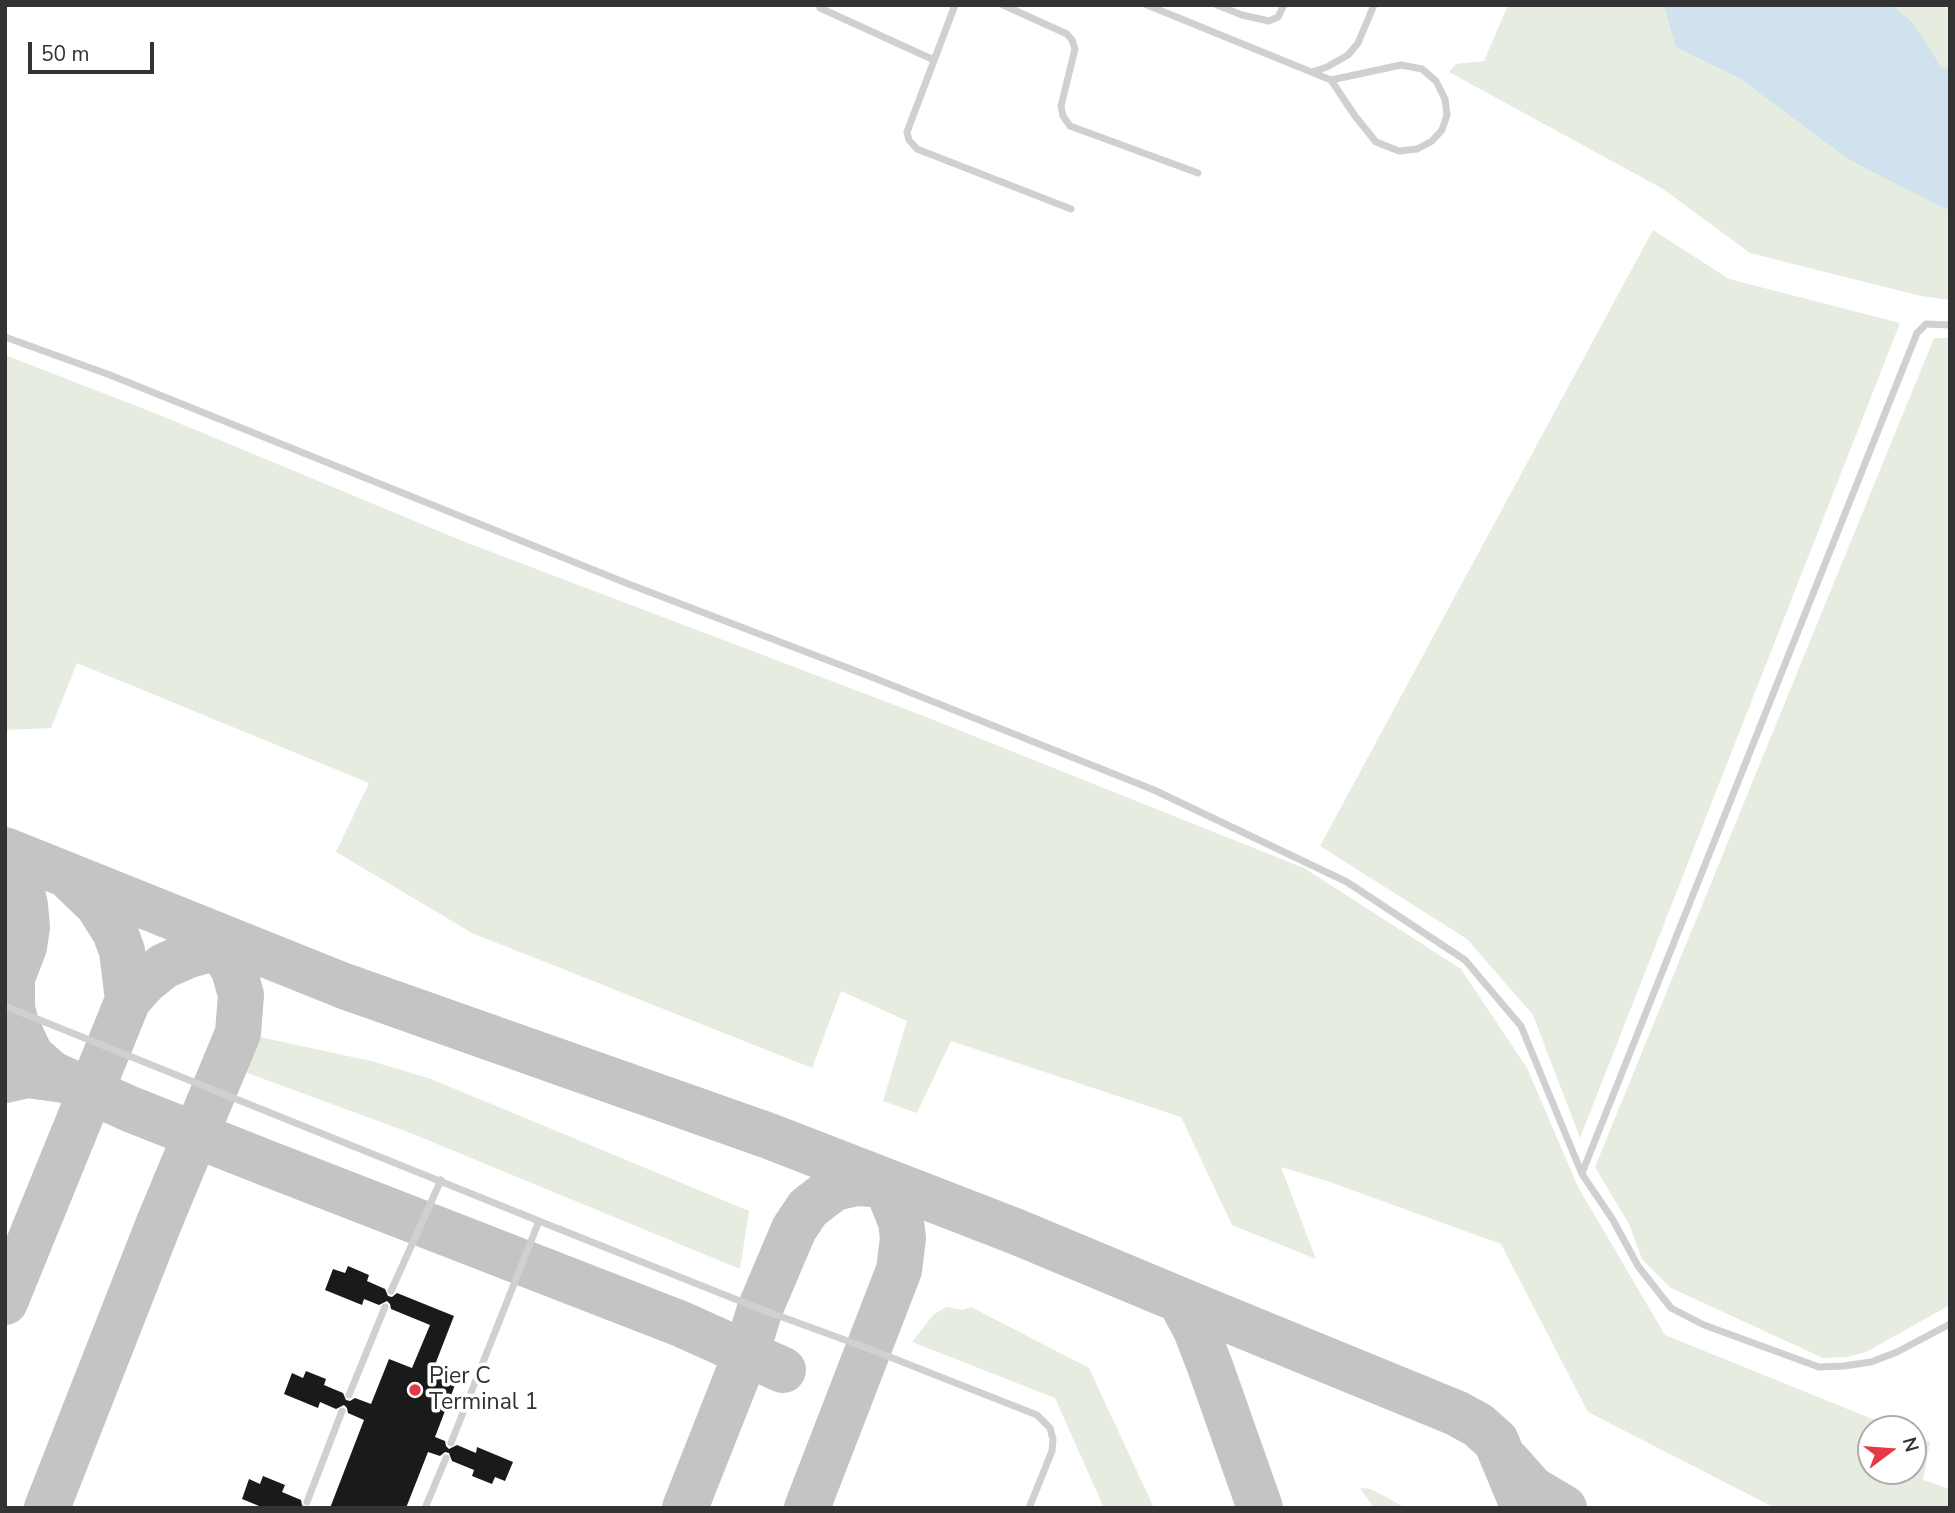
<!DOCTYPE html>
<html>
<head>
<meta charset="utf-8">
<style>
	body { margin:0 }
	#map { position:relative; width:1955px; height:1513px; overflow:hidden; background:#fff; font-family:"Nunito Sans",sans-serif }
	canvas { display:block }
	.frame { position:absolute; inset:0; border:7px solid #333; pointer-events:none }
	.north { position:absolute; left:1857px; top:1415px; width:70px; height:70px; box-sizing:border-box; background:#fff; border:2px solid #adadad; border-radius:50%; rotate:74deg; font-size:19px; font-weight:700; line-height:28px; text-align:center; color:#333 }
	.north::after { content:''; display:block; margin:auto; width:24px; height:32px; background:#e63946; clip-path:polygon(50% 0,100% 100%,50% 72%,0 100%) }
	.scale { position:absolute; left:28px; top:42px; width:126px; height:32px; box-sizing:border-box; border:4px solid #333; border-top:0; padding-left:9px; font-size:21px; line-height:24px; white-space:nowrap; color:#333; -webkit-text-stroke:5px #fff; paint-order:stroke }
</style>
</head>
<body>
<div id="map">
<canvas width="1955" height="1513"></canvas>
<div class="frame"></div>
<div class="north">N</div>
<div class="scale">50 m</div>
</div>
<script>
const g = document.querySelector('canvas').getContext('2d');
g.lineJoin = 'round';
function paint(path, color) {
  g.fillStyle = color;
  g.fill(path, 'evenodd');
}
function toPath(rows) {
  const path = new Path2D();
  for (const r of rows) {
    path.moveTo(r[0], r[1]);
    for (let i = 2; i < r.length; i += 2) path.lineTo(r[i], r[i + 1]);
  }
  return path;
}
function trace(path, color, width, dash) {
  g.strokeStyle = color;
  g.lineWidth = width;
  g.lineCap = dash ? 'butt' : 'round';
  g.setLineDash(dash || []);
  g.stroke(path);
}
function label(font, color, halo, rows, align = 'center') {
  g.font = font + ' "Nunito Sans",sans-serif';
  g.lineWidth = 7;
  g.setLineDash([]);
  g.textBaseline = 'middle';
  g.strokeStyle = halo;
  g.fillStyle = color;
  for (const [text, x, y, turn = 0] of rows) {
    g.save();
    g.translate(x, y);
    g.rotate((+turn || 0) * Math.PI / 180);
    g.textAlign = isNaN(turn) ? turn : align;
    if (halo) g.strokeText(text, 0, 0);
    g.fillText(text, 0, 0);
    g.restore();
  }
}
paint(toPath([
	[1508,5,1950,5,1950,300,1921,296,1750,253,1663,189,1449,72,1456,64,1484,61],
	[1653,230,1729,279,1900,323,1580,1138,1533,1015,1467,939,1320,846],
	[1934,338,1950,338,1950,1305,1866,1352,1847,1357,1823,1358,1671,1288,1642,1259,1629,1224,1595,1167],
	[5,355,157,414,465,542,921,715,1304,868,1461,969,1527,1068,1578,1187,1665,1335,1897,1429,1871,1429,1871,1471,1913,1471,1913,1435,1930,1442,1923,1480,1950,1489,1950,1508,1775,1508,1588,1412,1501,1244,1327,1181,1281,1167,1316,1259,1232,1225,1181,1117,951,1041,917,1113,883,1101,907,1021,841,991,812,1068,472,933,336,852,369,783,77,663,51,728,5,730],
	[255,1036,371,1061,431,1079,749,1211,740,1269,408,1132,242,1071],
	[946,1307,963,1310,971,1307,1089,1368,1154,1508,1104,1508,1055,1398,912,1342,933,1315],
	[1360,1488,1371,1489,1406,1508,1374,1508]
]), '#e6ecdf');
paint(toPath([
	[1664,5,1891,5,1913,23,1941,67,1950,69,1950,207,1946,209,1848,159,1741,79,1676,47]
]), '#cfe2ee');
trace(toPath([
	[5,850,344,986,769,1136,1017,1232,1180,1300,1196,1330,1211,1369,1260,1508],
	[5,862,21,888,25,905,27,927,24,947,5,996],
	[72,880,98,905,115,932,122,951,128,1000,145,981,164,966,189,955,207,950,245,950],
	[12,979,12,1008,16,1024,31,1056,52,1074,130,1109,269,1164,681,1324,783,1370],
	[5,1080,27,1075,64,1080],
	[1180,1300,1456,1413,1478,1425,1496,1441,1524,1508],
	[5,1302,128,1000],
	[1509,1463,1532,1489,1564,1508],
	[47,1508,159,1223,238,1033,241,995,234,970,222,949,198,930],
	[685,1508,746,1354,760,1309,794,1229,808,1208,834,1188,856,1183,888,1185],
	[807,1508,899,1270,903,1238,901,1222,890,1194,877,1178]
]), '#c4c4c4', 46);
paint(toPath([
	[348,1266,369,1275,367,1281,385,1289,388,1296,392,1297,397,1293,454,1316,431,1375,455,1385,435,1437,445,1441,446,1446,449,1449,457,1445,476,1453,477,1447,513,1462,505,1481,495,1477,492,1484,472,1476,474,1470,452,1461,449,1453,445,1452,440,1456,428,1452,406,1508,330,1508,364,1420,348,1413,347,1408,344,1405,336,1409,320,1402,318,1408,284,1394,292,1373,303,1378,306,1371,326,1379,324,1385,343,1393,346,1400,350,1401,355,1398,371,1404,389,1359,412,1368,430,1325,391,1309,390,1304,387,1301,379,1305,364,1299,362,1305,325,1290,333,1269,345,1273],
	[263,1476,285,1485,282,1492,301,1500,302,1505,305,1508,264,1508,242,1499,249,1479,260,1484]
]), '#1a1a1a');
trace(toPath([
	[955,5,907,132,909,140,917,149,1071,209],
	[1003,5,1067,34,1072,40,1075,49,1061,106,1063,116,1070,126,1198,173],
	[1147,5,1331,80,1401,65,1422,69,1436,81,1445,99,1447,115,1442,130,1432,141,1417,149,1399,151,1376,142,1355,116,1331,80],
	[1217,5,1242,15,1269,21,1278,17,1284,5],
	[820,8,934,60],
	[1312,72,1327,67,1348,55,1358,43,1374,5],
	[5,337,110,375,626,583,869,676,1154,790,1347,882,1465,960,1521,1026,1582,1174,1613,1220,1638,1266,1671,1308,1704,1325,1819,1367,1844,1366,1871,1362,1897,1352,1950,1324],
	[5,1006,539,1221],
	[1582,1173,1917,333,1926,324,1950,325],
	[391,1291,441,1180],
	[349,1395,385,1307],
	[451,1443,539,1221,760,1309,867,1348,1037,1415,1050,1428,1053,1439,1052,1451,1029,1508],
	[307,1502,342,1411],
	[425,1508,446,1458]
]), '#d0d0d0', 7);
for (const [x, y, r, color] of [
	[415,1390,7,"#e63946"]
]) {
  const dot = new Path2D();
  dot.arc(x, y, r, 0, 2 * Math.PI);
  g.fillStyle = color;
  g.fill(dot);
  trace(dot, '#fff', 2.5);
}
label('23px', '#333', '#fff', [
	["Pier C",429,1377],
	["Terminal 1",429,1403]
], 'left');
</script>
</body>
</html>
